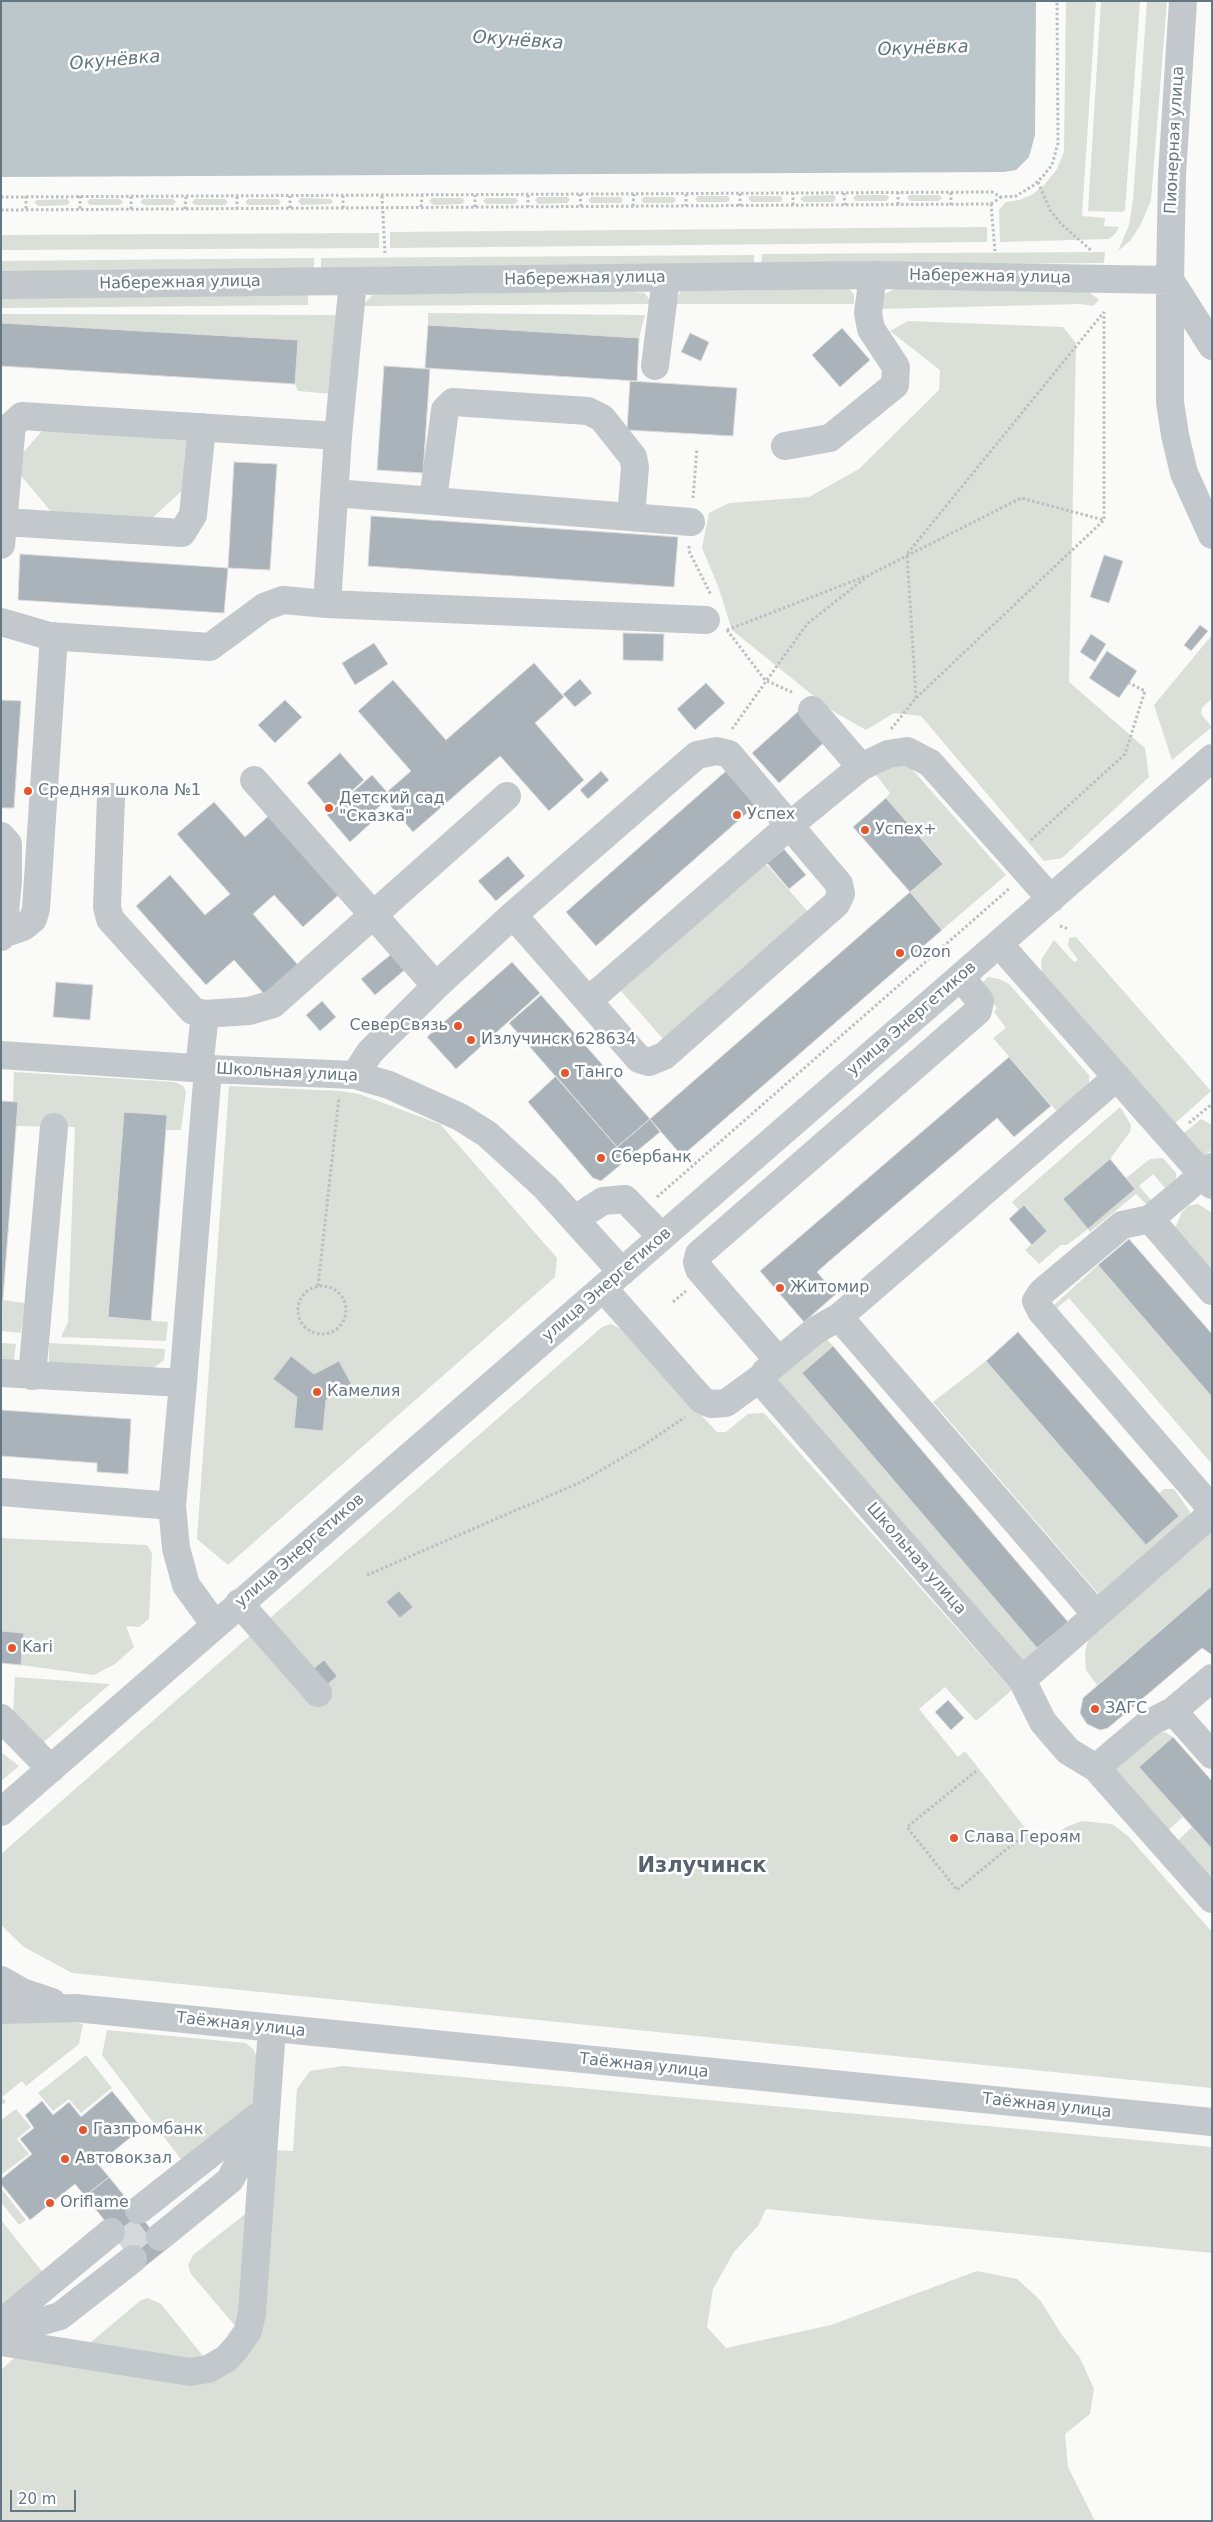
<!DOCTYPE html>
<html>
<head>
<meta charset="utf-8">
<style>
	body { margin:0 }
	#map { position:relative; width:1213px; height:2522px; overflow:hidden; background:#fafaf8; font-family:"DejaVu Sans",sans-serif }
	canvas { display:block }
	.frame { position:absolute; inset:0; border:2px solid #657683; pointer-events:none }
	.scale { position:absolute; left:10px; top:2490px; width:66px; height:22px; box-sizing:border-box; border:2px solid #657683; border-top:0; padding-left:6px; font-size:15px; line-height:18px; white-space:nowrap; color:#657683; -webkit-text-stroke:4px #fff; paint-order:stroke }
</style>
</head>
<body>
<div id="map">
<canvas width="1213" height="2522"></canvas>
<div class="frame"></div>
<div class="scale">20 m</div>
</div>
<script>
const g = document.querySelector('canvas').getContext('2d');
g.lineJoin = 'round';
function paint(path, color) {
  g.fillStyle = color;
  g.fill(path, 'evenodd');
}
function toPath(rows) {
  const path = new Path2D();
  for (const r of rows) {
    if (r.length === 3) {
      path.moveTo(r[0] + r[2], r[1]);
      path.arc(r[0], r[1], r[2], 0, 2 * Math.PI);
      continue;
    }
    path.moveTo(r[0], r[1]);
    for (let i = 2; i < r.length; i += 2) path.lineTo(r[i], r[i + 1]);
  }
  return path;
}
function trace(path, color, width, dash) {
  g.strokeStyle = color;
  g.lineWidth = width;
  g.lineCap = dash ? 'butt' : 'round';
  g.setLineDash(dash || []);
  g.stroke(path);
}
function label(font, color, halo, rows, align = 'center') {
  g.font = font + ' "DejaVu Sans",sans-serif';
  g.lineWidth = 5;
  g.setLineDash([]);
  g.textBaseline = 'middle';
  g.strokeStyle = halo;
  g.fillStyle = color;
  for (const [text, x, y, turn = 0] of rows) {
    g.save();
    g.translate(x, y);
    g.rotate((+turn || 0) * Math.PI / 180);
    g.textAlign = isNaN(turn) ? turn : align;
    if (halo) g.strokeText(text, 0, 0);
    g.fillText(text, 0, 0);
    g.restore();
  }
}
paint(toPath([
	[1066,1,1096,1,1082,216,1105,218,1104,226,1119,227,1115,234,1109,239,1000,242,999,210,1006,202,1019,200,1032,195,1044,185,1057,169,1064,152],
	[1101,1,1140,1,1125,210,1122,212,1088,211],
	[1147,1,1167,1,1151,200,1140,226,1130,241,1118,251,1129,225,1133,200],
	[834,195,836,199,833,202,804,202,800,199,803,196],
	[856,195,887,195,889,198,886,201,856,201,853,198],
	[909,195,939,195,942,198,939,201,910,201,907,198],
	[698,196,728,196,730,200,727,202,698,202,695,199],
	[750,196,781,196,783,199,780,202,751,202,748,199],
	[538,197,568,197,570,200,567,203,538,204,535,200],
	[591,197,621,197,623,200,621,203,591,203,588,200],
	[644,197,674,197,676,200,673,203,644,203,641,200],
	[301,198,331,199,333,202,330,204,301,205,298,201],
	[432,198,462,198,465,201,462,204,433,205,429,201],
	[486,198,516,198,518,201,515,204,486,204,483,201],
	[67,199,70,202,67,205,38,206,34,202,37,200],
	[90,199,120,199,123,202,120,205,90,205,87,202],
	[143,199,173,199,176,202,173,205,144,205,140,202],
	[195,199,225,199,228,202,225,205,195,205,192,202],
	[248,199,278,199,281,202,278,205,248,205,245,202],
	[987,227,987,242,390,248,390,232],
	[379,233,379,248,1,250,1,235],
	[1105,252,1104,263,761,266,762,254],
	[754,255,754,266,321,271,321,258],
	[314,258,314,271,1,274,1,261],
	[896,288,1084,288,1099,300,1093,306,1081,304,878,309,883,295],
	[849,289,854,294,854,304,673,304,681,291],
	[631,292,645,293,652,304,361,306,373,295,383,294],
	[308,295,308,305,1,308,1,296],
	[428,313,645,315,639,338,428,325],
	[1,314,338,315,333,394,298,391,295,384,297,340,1,323],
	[908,321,1063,327,1076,343,1069,682,1145,748,1149,777,1062,858,1044,861,921,716,894,713,866,730,831,710,732,630,718,586,702,548,709,513,729,503,809,497,859,469,939,390,940,370,890,331],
	[43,430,192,441,186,487,150,520,59,521,12,465],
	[1212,635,1212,698,1202,708,1201,714,1212,727,1172,760,1154,705],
	[898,760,909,766,1006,875,942,930,910,892,943,863,886,798,890,793,873,771],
	[765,863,809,913,664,1040,620,990],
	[1076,937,1211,1091,1172,1126,1042,974,1041,960,1054,940,1074,962,1078,960,1068,946,1069,938],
	[988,977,999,979,1009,984,1089,1075,1089,1084,1059,1114,993,1038,1006,1028,994,1012,997,1008,980,985],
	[14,1072,175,1082,183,1086,186,1092,181,1130,166,1130,167,1115,124,1112,108,1317,168,1322,166,1341,61,1337,68,1322,75,1127,16,1126,18,1102,13,1102],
	[229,1086,340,1091,359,1094,440,1124,557,1258,555,1277,228,1565,197,1539],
	[1120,1107,1131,1125,1130,1132,1110,1159,1135,1189,1126,1178,1150,1159,1163,1158,1176,1173,1176,1180,1147,1205,1136,1194,1090,1232,1088,1229,1067,1245,1061,1245,1039,1264,1025,1250,1047,1231,1025,1205,1019,1210,1012,1202],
	[1153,1174,1165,1188,1151,1200,1139,1186],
	[1201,1119,1212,1125,1212,1150,1200,1158,1184,1133],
	[1198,1204,1212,1213,1212,1280,1173,1233,1182,1212,1188,1206],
	[1098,1265,1212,1397,1212,1464,1069,1298,1057,1308,1054,1305],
	[3,1300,25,1303,21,1333,1,1331],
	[611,1324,621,1329,717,1432,726,1432,748,1414,764,1413,1012,1690,976,1721,945,1687,919,1709,958,1757,965,1751,1040,1847,1066,1827,1082,1821,1112,1824,1128,1836,1212,1932,1212,2088,72,1973,24,1947,1,1925,1,1854,602,1327],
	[826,1338,833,1346,802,1373,1037,1648,1022,1663,776,1388,778,1378],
	[1,1343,16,1344,14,1359,8,1364,1,1363],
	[49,1343,165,1349,164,1360,147,1373,49,1366],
	[986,1361,1146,1544,1159,1493,1164,1489,1174,1489,1190,1512,1185,1522,1101,1597,933,1402],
	[1212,1528,1212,1586,1097,1685,1086,1670,1085,1652,1089,1637],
	[1,1538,147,1545,152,1553,149,1619,139,1627,126,1626,134,1647,115,1664,94,1675,21,1665,24,1633,1,1631],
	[15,1677,110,1684,37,1748,13,1712],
	[1165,1732,1173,1737,1140,1767,1183,1817,1163,1835,1114,1777,1117,1767,1158,1733],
	[1,1752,19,1766,1,1781],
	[1192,1827,1212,1849,1212,1892,1172,1846],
	[55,2019,83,2024,79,2044,26,2086,22,2081,2,2097,6,2102,1,2106,1,2022],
	[107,2030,246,2043,253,2049,258,2059,260,2082,251,2112,186,2166,102,2055],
	[86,2055,112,2088,81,2113,69,2099,53,2111,38,2093],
	[343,2066,1212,2147,1212,2253,766,2209,758,2226,734,2252,713,2289,707,2327,726,2348,831,2325,977,2271,1017,2279,1040,2300,1062,2335,1080,2358,1094,2389,1090,2414,1065,2434,1068,2467,1095,2521,1,2521,1,2370,15,2357,187,2380,250,2352,273,2150,293,2151,297,2089,310,2071],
	[16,2109,31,2127,17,2139,29,2154,1,2175,1,2120],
	[1,2188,26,2220,19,2225,1,2202],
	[249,2211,241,2322,236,2327,191,2274,188,2265,193,2255],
	[1,2220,44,2274,1,2312],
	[148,2298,161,2304,203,2356,202,2360,85,2347,141,2300]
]), '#dadfd7');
paint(toPath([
	[1,1,1036,1,1035,135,1029,157,1016,170,1004,172,1,177]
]), '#bbc7cb');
const building = toPath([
	[1,323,298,340,295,384,1,366,1,323],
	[428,325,639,338,637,381,425,368,428,325],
	[842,328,870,360,840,387,812,355,842,328],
	[690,333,709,342,701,361,681,352,690,333],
	[384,366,430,369,423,473,377,470,384,366],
	[630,381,737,388,733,436,627,430,630,381],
	[234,462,277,464,270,570,228,568,234,462],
	[371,516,678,537,674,587,368,566,371,516],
	[20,554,228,568,224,613,18,600,20,554],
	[1104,555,1123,561,1109,603,1090,597,1104,555],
	[1200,625,1208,631,1191,651,1184,645,1200,625],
	[623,633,664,634,663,661,623,660,623,633],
	[1091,634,1106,644,1095,662,1080,652,1091,634],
	[374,643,388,664,355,685,342,663,374,643],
	[1107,651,1137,671,1119,698,1089,678,1107,651],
	[534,663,564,697,535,723,584,780,549,811,500,756,413,832,386,801,367,817,372,822,350,842,327,815,372,775,387,792,411,771,358,711,393,680,446,740,534,663],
	[580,679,592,693,575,707,563,694,580,679],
	[706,683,725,703,695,730,677,709,706,683],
	[1,700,21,701,14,808,1,808,1,700],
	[285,700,302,717,275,743,258,725,285,700],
	[801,709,828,739,779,783,752,753,801,709],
	[340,753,364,780,330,810,307,783,340,753],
	[601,771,609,780,588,799,580,790,601,771],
	[726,771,756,805,596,946,566,912,726,771],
	[886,798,943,864,910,892,853,827,886,798],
	[214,802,245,837,273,812,343,891,303,927,274,895,253,914,298,965,265,995,234,960,206,985,136,906,170,875,205,915,230,894,177,834,214,802],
	[784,849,806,875,789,889,767,863,784,849],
	[508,856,525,876,496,901,478,881,508,856],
	[910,892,942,930,682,1156,650,1119,910,892],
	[394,952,407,968,375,995,361,979,394,952],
	[512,962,540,993,456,1069,427,1037,512,962],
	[56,982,93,985,90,1020,53,1017,56,982],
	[541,995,650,1119,617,1147,509,1023,541,995],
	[322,1001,336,1017,320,1031,306,1015,322,1001],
	[1009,1057,1051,1106,1014,1137,997,1118,827,1263,817,1272,836,1294,804,1322,760,1271,1009,1057],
	[556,1076,617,1147,650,1119,660,1132,601,1181,593,1178,528,1102,556,1076],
	[1,1101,18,1102,2,1311,1,1311,1,1101],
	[124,1112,167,1115,151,1321,108,1317,124,1112],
	[1110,1159,1135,1189,1088,1229,1063,1199,1110,1159],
	[1024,1205,1047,1231,1032,1245,1009,1219,1024,1205],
	[1129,1239,1212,1334,1212,1397,1098,1265,1129,1239],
	[1018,1332,1179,1516,1146,1545,986,1361,1018,1332],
	[833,1346,1068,1622,1037,1648,802,1373,833,1346],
	[291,1356,314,1374,339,1361,353,1387,326,1400,323,1431,294,1428,297,1397,273,1379,291,1356],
	[1,1410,131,1419,128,1474,97,1472,97,1463,1,1456,1,1410],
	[1212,1586,1212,1655,1202,1648,1108,1728,1100,1730,1087,1724,1080,1713,1083,1698,1212,1586],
	[399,1591,413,1607,400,1618,386,1602,399,1591],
	[1,1631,24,1633,21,1665,1,1663,1,1631],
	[324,1660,337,1676,327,1685,313,1669,324,1660],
	[948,1700,964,1718,951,1730,935,1712,948,1700],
	[1173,1737,1212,1781,1212,1849,1139,1767,1173,1737],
	[112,2091,142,2128,98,2164,109,2177,85,2196,75,2184,30,2220,1,2184,1,2179,32,2154,20,2139,34,2128,25,2115,42,2101,53,2115,69,2102,81,2117,112,2091],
	[109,2177,167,2249,143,2268,85,2196,109,2177]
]);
paint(building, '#aab3b9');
trace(building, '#dcdcda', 1);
trace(toPath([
	[121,2246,150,2224]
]), '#d5d9db', 28, [28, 14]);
trace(toPath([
	[1038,182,1050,210,1062,225,1092,251],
	[898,192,898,205],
	[844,193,845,205],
	[580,194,581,207],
	[686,194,686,206],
	[528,195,528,207],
	[26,196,26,210],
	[80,196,80,210],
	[382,196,385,253],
	[1,197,992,192,1001,197,1016,196,1034,185,1043,176,1052,165,1058,143,1057,1],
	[991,204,995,251],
	[793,205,793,193],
	[951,205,951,192],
	[633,206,634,194],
	[740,206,740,193],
	[421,207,422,196],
	[475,207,475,195],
	[290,208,290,196],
	[343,208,343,196],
	[131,209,131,196],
	[185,209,186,196],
	[237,209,237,196],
	[1,210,991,204,1001,197],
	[693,498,697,448],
	[689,546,689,551,711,595],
	[727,630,765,680,794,693],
	[727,630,866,576],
	[916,698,907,554,1104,312],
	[732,729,807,624,869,575,1021,498,1104,520],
	[891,729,916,698,1104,520,1104,312],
	[1031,840,1125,754,1145,691,1129,683],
	[1060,926,1069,929],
	[1189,1123,1212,1104],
	[657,1197,1010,888],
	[322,1310,24],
	[318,1286,339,1097],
	[673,1302,686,1291],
	[367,1575,581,1482,644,1445,685,1417],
	[976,1771,907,1827,957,1890,1025,1834]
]), '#bbbfc2', 3, [2.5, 2.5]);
trace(toPath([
	[1183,1,1172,175,1170,280,1170,402,1175,435,1184,473,1212,535],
	[1170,280,1212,346],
	[1,285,873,275,1170,280],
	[655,366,666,278],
	[785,446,830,438,895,385,896,367,871,329,868,313,873,275],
	[335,493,691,522],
	[433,500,445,410,453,402,588,411,602,418,633,457,635,467,631,517],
	[4,522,182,533,193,515,202,427],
	[1,545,12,425,22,416,338,436],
	[327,604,338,436,353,281],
	[1,622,49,636,210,647,264,607,283,600,327,604,706,620],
	[812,710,861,767],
	[254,780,436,986],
	[111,797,107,907,110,919,193,1011,205,1014,249,1011,273,1004,507,796],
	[1,836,8,844,8,881,3,934,1,937],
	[3,934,23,927,33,919,36,909,54,636],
	[999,944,1212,1185],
	[588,1001,790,825,861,767,888,754,907,751,930,763,1051,899],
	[1,1055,208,1069,355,1075,389,1085,460,1117,487,1134,545,1187,622,1272],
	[199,1068,205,1014],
	[355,1075,370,1052,436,986,513,915,697,755,717,751,729,754,839,884,841,894,836,904,664,1056,649,1062,639,1059,513,915],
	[1212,1167,1150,1219,1122,1225,1042,1292,1036,1301,1041,1311,1212,1509],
	[575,1219,603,1201,625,1199,662,1237],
	[1150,1219,1212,1291],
	[603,1288,702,1400,711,1404,726,1403,759,1379,1022,1680,1043,1722,1068,1751,1096,1768,1212,1899],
	[839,1317,1117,1077],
	[778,1360,699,1269,697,1262,699,1254,978,1011,980,1001,961,977],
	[765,1372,816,1330,839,1317,1096,1614],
	[1,1373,183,1383,172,1506,176,1548,186,1585,215,1625],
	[32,1376,54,1127],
	[183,1383,208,1069],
	[1,1492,172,1506],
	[239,1603,318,1693],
	[1022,1680,1212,1513],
	[1173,1711,1212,1755],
	[1,1718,51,1769],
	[1096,1768,1149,1723,1173,1711,1212,1678],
	[1,1812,1212,758],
	[1,1980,22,1992,52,2002],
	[1,2010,75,2008,1212,2122],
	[139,2210,257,2117],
	[160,2237,230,2180,261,2120],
	[1,2323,111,2232],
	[1,2333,60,2316,133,2259],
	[1,2342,190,2372,208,2369,226,2359,236,2348,248,2331,252,2313,272,2028]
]), '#c3c8cc', 28);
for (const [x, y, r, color] of [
	[28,791,5,"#e4572e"],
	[329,808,5,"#e4572e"],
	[737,815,5,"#e4572e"],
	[865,830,5,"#e4572e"],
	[900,953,5,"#e4572e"],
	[458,1026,5,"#e4572e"],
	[471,1040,5,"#e4572e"],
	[565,1073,5,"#e4572e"],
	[601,1158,5,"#e4572e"],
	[780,1288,5,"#e4572e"],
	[317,1392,5,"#e4572e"],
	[12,1648,5,"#e4572e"],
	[1095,1709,5,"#e4572e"],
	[954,1838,5,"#e4572e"],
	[83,2130,5,"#e4572e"],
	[65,2159,5,"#e4572e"],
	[50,2203,5,"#e4572e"]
]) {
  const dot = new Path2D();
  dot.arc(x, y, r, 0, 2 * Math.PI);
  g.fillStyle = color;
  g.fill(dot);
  trace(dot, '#fff', 2);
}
label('16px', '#657683', '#fff', [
	["Пионерная улица",1175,140,-87],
	["Набережная улица",990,277,1],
	["Набережная улица",585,279,-1],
	["Набережная улица",180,283,-1],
	["улица Энергетиков",912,1019,-41],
	["Школьная улица",287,1073,3],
	["улица Энергетиков",607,1285,-41],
	["улица Энергетиков",300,1551,-41],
	["Школьная улица",916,1559,49],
	["Таёжная улица",241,2025,6],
	["Таёжная улица",644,2066,6],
	["Таёжная улица",1047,2106,6]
]);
label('16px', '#657683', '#fff', [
	["Средняя школа №1",38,791],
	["Детский сад",339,799],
	["\"Сказка\"",339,817],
	["Успех",747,815],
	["Успех+",875,830],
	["Ozon",910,953],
	["СеверСвязь",448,1026,"right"],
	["Излучинск 628634",481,1040],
	["Танго",575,1073],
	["Сбербанк",611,1158],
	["Житомир",790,1288],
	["Камелия",327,1392],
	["Kari",22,1648],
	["ЗАГС",1105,1709],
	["Слава Героям",964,1838],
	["Газпромбанк",93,2130],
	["Автовокзал",75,2159],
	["Oriflame",60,2203]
], 'left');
label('italic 18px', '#60757c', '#fff', [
	["Окунёвка",518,41,4],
	["Окунёвка",923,49,-2],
	["Окунёвка",115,61,-5]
]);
label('bold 21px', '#57646e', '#fff', [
	["Излучинск",702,1867]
]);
</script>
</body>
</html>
